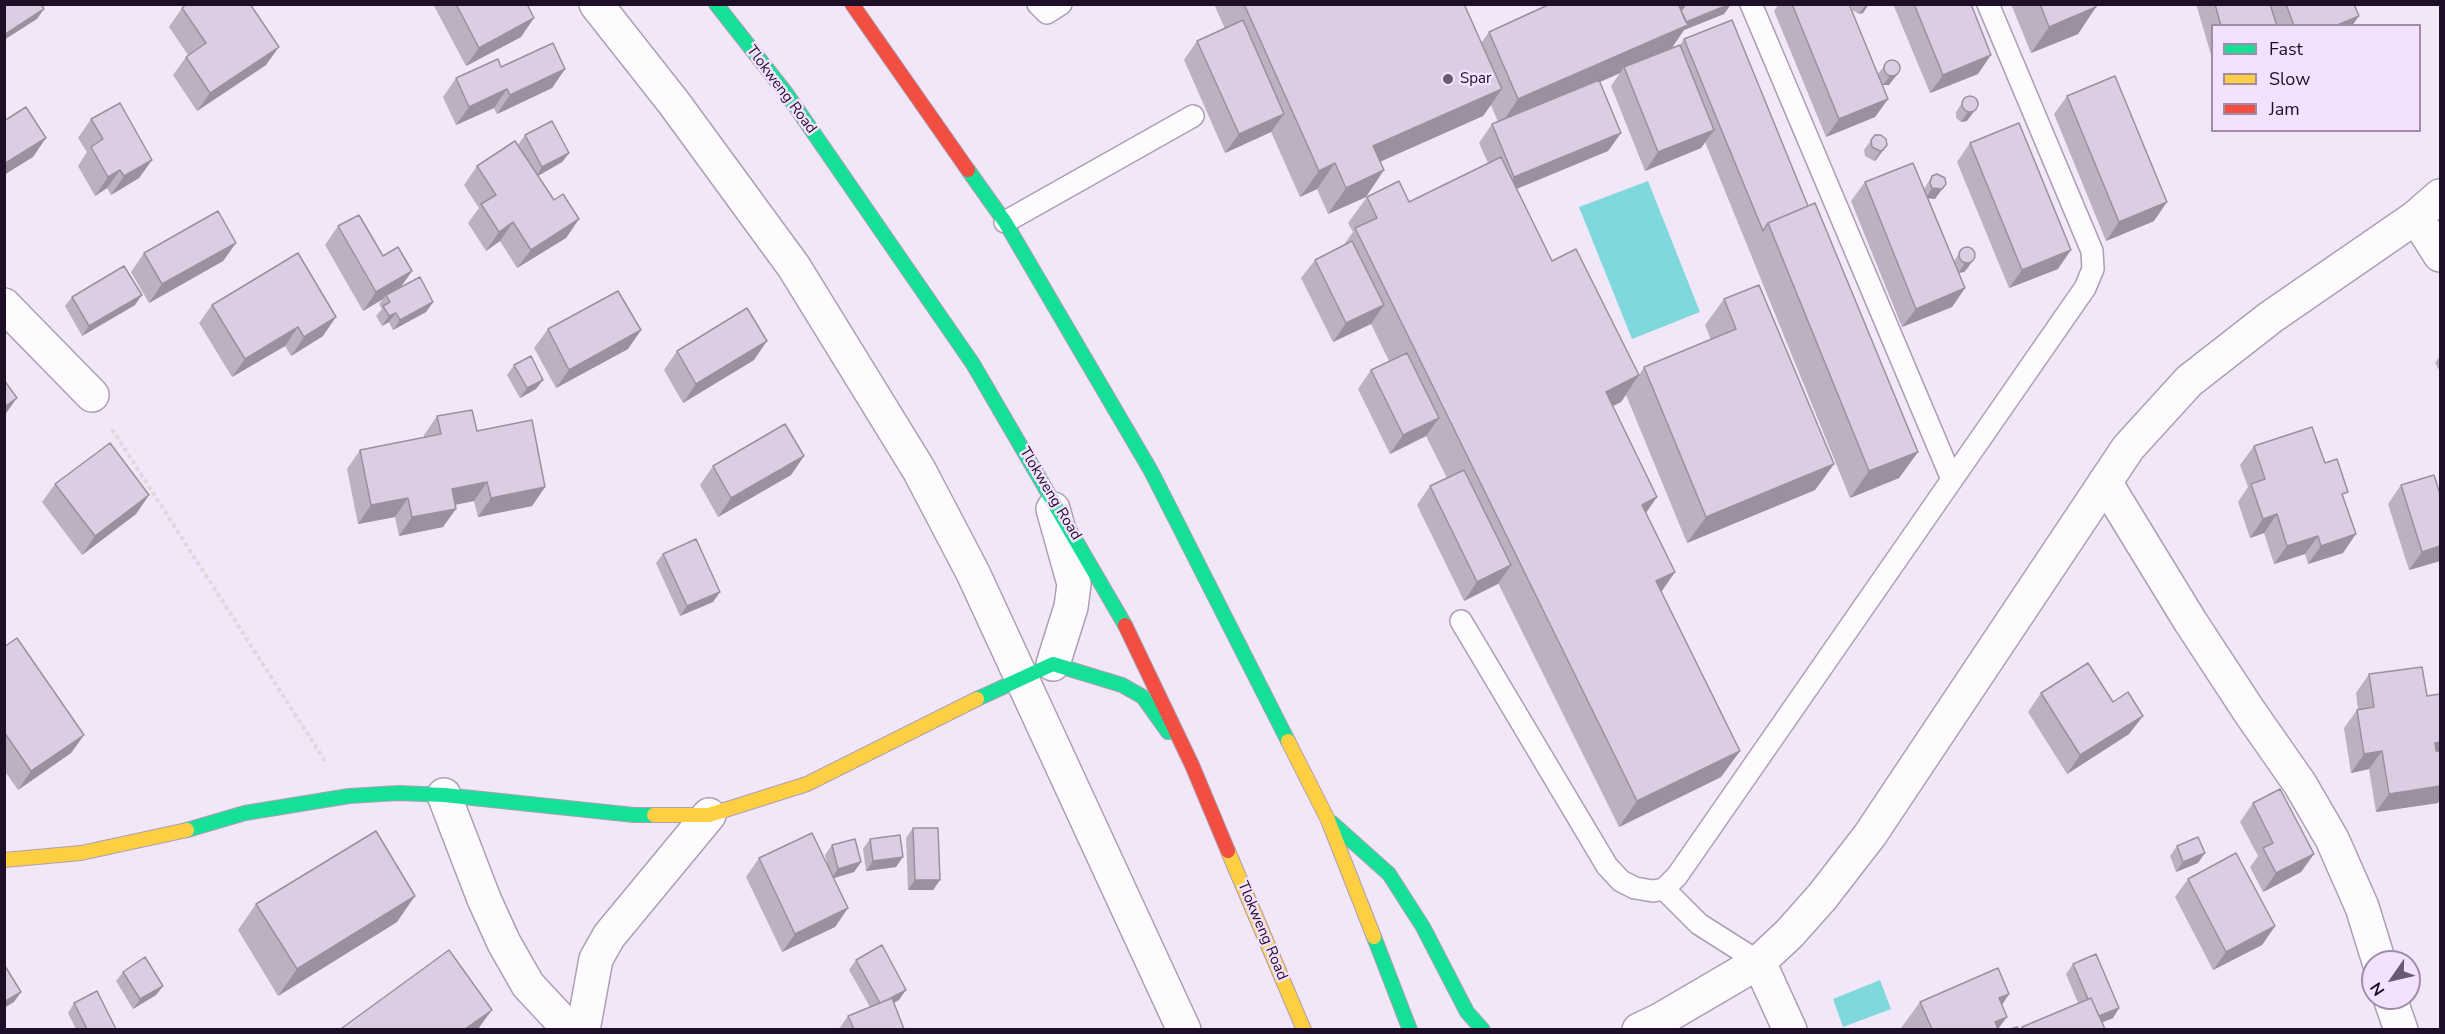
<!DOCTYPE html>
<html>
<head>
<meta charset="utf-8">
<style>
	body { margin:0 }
	#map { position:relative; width:2445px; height:1034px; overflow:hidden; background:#f2e7f8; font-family:"Nunito Sans",sans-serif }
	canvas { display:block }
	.frame { position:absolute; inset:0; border:6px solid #1f0e28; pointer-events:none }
	.legend { position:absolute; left:2211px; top:24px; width:210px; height:108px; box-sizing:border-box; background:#f4e1fe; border:2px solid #9f8da8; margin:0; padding:8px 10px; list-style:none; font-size:18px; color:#1f0e28 }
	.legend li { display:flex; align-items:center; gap:12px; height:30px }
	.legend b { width:30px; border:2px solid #9f8da8 }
	.north { position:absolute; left:2361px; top:950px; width:60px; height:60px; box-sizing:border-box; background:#f4e1fe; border:2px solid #9f8da8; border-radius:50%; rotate:236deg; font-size:16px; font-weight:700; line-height:24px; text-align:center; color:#1f0e28 }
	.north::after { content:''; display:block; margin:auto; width:21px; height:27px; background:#695a71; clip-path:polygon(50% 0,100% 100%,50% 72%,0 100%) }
</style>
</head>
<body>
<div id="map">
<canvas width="2445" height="1034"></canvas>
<div class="frame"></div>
<ul class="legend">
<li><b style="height:8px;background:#16e098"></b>Fast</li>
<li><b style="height:8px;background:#ffcf43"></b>Slow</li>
<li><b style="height:8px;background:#f24e42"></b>Jam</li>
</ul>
<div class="north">N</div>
</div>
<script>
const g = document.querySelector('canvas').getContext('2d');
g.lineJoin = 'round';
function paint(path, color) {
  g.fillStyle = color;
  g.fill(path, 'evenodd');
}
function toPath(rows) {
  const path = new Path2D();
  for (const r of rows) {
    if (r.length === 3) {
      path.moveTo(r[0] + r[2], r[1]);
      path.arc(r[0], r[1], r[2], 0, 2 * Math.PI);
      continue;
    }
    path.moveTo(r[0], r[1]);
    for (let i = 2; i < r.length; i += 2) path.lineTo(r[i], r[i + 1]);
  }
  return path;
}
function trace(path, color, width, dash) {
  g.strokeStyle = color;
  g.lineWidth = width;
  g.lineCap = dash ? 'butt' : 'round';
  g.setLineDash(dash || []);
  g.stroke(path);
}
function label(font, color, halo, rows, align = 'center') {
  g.font = font + ' "Nunito Sans",sans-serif';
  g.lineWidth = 5;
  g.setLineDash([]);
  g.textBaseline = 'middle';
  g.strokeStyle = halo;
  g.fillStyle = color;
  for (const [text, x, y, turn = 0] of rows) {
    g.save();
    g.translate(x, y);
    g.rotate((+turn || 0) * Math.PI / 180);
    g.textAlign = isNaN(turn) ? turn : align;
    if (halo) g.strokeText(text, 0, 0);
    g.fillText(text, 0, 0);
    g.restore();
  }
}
paint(toPath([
	[1648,181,1700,312,1632,339,1579,207],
	[1880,980,1891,1009,1843,1027,1833,999]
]), '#7ed8dc');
const lane = toPath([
	[1038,4,1047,13,1061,4],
	[1751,4,1951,477],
	[1005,222,1193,116],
	[1461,621,1607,866,1621,881,1635,888,1653,891,1664,889,1677,876,2085,288,2093,269,2092,251,1988,4],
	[1664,889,1699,924,1759,962]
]);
const street = toPath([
	[596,4,674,103,794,267,919,470,973,573,1184,1030],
	[2416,217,2440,255],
	[4,305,92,395],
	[2105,482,2190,621,2249,711,2300,784,2332,839,2362,907,2379,962],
	[1053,664,1071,607,1074,584,1053,509],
	[444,795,484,899,504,943,528,985,570,1030],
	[1759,962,1790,1030],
	[2390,998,2401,1030],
	[583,1030,596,959,609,936,709,815],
	[1639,1030,1660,1020,1759,962,1789,934,1822,897,1870,835,2128,448,2189,381,2271,317,2416,217,2440,196]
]);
const fast = toPath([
	[716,4,786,93,973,364,1125,625],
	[968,170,1005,222,1151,471,1288,741],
	[977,699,1053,664,1122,685,1143,697,1168,732],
	[1332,823,1389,874,1423,927,1467,1012,1483,1030],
	[187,830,245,813,349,796,399,793,444,795,634,815,654,815],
	[1374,937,1410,1030]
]);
const slow = toPath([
	[1288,741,1328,820,1374,937],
	[654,815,709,815,807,784,977,699],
	[1228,851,1304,1030],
	[4,860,81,853,187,830]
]);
const jam = toPath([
	[852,4,968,170],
	[1125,625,1192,765,1228,851]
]);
trace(lane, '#ac9fb3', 24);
trace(street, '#ac9fb3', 36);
trace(fast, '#ac9fb3', 16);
trace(slow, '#ac9fb3', 16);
trace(jam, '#ac9fb3', 16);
trace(toPath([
	[112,429,325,761]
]), '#ded9df', 4, [4.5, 3]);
trace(lane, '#fdfbfe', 21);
trace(street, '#fdfbfe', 33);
trace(fast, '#16e098', 14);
trace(slow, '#ffcf43', 14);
trace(jam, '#f24e42', 14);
paint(toPath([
	[433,4,527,4,521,37,466,66],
	[1214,4,1464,4,1481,43,1489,32,1731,4,1724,14,1684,30,1671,49,1680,45,1684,39,1808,206,1918,452,1899,478,1850,498,1705,142,1701,148,1645,171,1611,86,1620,73,1600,82,1621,133,1608,151,1517,189,1552,261,1639,375,1644,367,1711,340,1705,325,1724,299,1834,464,1815,490,1687,543,1626,395,1621,402,1612,406,1646,513,1675,572,1661,592,1740,751,1721,777,1619,827,1498,583,1464,601,1417,505,1430,486,1447,478,1426,436,1390,454,1358,389,1371,370,1389,361,1371,324,1333,342,1301,278,1315,260,1343,246,1353,232,1348,223,1367,197,1409,202,1488,163,1479,143,1492,124,1498,122,1491,105,1483,116,1380,161,1366,197,1328,214,1317,189,1300,197,1271,132,1225,153,1184,60,1197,41,1225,29],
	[1779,4,1849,4,1878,74,1888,61,1895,60,1889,85,1883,85,1888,99,1875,117,1826,137,1774,11],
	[1851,4,1869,4,1863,13,1859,14,1852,10],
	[1893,4,1971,4,1978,74,1930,93],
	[2011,4,2095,4,2096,7,2078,34,2031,53],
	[2196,4,2354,4,2352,26,2212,26,2212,58],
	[182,8,266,65,197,111,173,75,186,57,188,55,169,27],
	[501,67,565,69,552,88,497,114,494,108,456,125,443,97,456,78],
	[1973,96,1967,121,1961,122,1956,118,1956,112,1966,97],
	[2067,96,2154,221,2106,241,2054,114],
	[91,119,152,160,139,178,111,195,107,188,95,196,78,166,87,152,78,138],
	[525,135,569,153,562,162,538,176,554,200,579,219,566,238,517,268,500,241,486,251,468,223,479,208,464,185,477,166,524,155,518,145],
	[1886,139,1876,160,1874,161,1865,156,1864,150,1871,140],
	[1970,143,2058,269,2009,288,1957,162],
	[1932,176,1935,199,1928,198,1954,261,1963,247,1969,267,1964,272,1958,273,1965,288,1952,307,1902,327,1851,201,1865,182,1924,189],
	[338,226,383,256,412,271,401,287,433,302,426,312,393,330,389,322,382,326,376,316,382,309,379,304,383,299,363,311,325,245],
	[236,243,223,261,149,303,131,272,144,253],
	[298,253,323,336,291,356,285,346,232,377,199,323,212,305],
	[72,297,135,305,82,336,65,306],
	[548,329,641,330,628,349,556,388,534,348],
	[677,351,754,360,683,403,664,370],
	[2440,356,2440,372,2435,363],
	[514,365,536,389,520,398,507,375],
	[437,416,477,431,545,487,532,506,478,517,474,501,455,505,443,527,399,536,395,517,358,524,347,469,360,450,424,438,424,435],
	[2254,446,2325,463,2344,498,2343,553,2308,564,2305,554,2274,564,2264,533,2250,538,2238,502,2248,487,2240,465],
	[804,456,791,475,718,517,700,485,713,466],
	[55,484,149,495,136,514,82,555,42,502],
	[2401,485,2440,494,2440,561,2409,570,2388,504],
	[663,554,713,602,680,616,656,563],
	[4,647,84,735,71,753,18,790,4,770],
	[2369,674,2427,696,2440,694,2440,799,2438,803,2376,812,2369,769,2351,773,2344,728,2357,710,2358,710,2356,693],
	[2041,693,2113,702,2143,716,2129,734,2067,774,2028,712],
	[2253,803,2314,854,2301,872,2263,892,2250,867,2258,856,2240,822],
	[913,828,940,880,933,890,908,890,906,838],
	[870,839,896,867,866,871,863,849],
	[832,845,861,862,854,872,833,878,848,908,835,927,782,952,746,877,759,858,828,867,825,855],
	[2177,846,2198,863,2176,872,2170,856],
	[2188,879,2275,926,2262,945,2213,970,2175,897],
	[256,904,397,922,278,996,238,930],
	[856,960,899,1000,894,1003,904,1029,839,1029,848,1016,870,1007,849,970],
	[2073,964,2119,1008,2113,1018,2102,1022,2105,1029,2020,1029,2022,1027,2078,1003,2066,974],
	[123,972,163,986,156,995,133,1009,116,981],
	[2009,994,2002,1005,1998,1029,1902,1029,1901,1028,1920,1002],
	[74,1003,116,1029,76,1029,68,1013]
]), '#bdb0c3');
paint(toPath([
	[1676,4,1686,4,1672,23],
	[1731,4,1724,14,1684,30,1669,52,1624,67,1620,73,1500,126,1518,99,1685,23],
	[1869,4,1863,13,1859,14,1866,5],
	[2096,7,2078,34,2031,53,2049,27],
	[44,9,37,19,4,40,4,35],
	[2359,16,2352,26,2335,26],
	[534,18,521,37,466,66,479,48],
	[279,47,266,65,197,111,210,93],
	[1991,55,1978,74,1930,93,1943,75],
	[565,69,552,88,497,114,510,95],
	[1900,71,1889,85,1883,85,1890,76],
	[507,89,494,108,456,125,469,107],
	[1502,89,1483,116,1355,173,1373,146],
	[1888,99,1875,117,1826,137,1839,119],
	[1978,106,1967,121,1961,122,1968,112],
	[1284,114,1271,132,1225,153,1239,134],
	[1714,130,1701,148,1645,171,1658,152],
	[1621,133,1608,151,1501,195,1514,177],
	[46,138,33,157,4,175,4,164],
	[1887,145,1876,160,1874,161,1880,151],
	[569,153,562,162,536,177,542,167],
	[152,160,139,178,111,195,124,176],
	[1335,163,1317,189,1300,197,1319,171],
	[120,170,107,188,95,196,108,177],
	[1384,170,1366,197,1328,214,1346,188],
	[1946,184,1935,199,1926,198,1932,188],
	[2167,202,2154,221,2106,241,2119,222],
	[579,219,566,238,517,268,531,250],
	[513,222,500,241,486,251,499,232],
	[236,243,223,261,149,303,162,284],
	[2071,250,2058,269,2009,288,2022,270],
	[1976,257,1964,272,1958,273,1965,263],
	[412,271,399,289,386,295,383,299,363,311,376,292],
	[1965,288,1952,307,1902,327,1916,309],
	[142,295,135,305,82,336,89,326],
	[433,302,426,312,393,330,400,320],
	[1384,305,1371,324,1333,342,1346,323],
	[396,313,389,322,382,326,389,316],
	[336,317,323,336,291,356,304,337],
	[298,327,285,346,232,377,245,359],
	[641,330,628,349,556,388,569,370],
	[767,341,754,360,683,403,696,384],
	[1639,375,1621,402,1587,419,1606,392],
	[543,380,536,389,520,398,527,388],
	[17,398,4,416,4,407],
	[1439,418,1426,436,1390,454,1403,435],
	[1918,452,1899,478,1850,498,1869,471],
	[804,456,791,475,718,517,731,498],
	[1834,464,1815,490,1687,543,1706,517],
	[487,482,474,501,438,508,452,489],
	[545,487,532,506,478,517,491,498],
	[149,495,136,514,82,555,95,536],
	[1657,497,1639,523,1642,505],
	[408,498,395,517,358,524,371,505],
	[456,509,443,527,399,536,412,517],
	[2277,514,2264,533,2250,538,2263,519],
	[2356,534,2343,553,2308,564,2321,546],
	[2318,536,2305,554,2274,564,2287,546],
	[2440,546,2440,561,2409,570,2422,552],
	[1511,565,1498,584,1464,601,1477,582],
	[1675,572,1657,598,1656,581],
	[720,592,713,602,680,616,687,606],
	[2143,716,2129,734,2067,774,2080,755],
	[84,735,71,753,18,790,31,771],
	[2440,742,2440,753,2436,759,2435,743],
	[1740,751,1721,777,1619,827,1637,801],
	[2382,751,2369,769,2351,773,2364,754],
	[2440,786,2440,799,2438,803,2376,812,2389,794],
	[2205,853,2198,863,2176,872,2183,862],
	[2314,854,2301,872,2263,892,2276,873],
	[903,857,896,867,866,871,873,861],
	[861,862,854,872,831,879,838,869],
	[915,880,940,880,933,890,908,890],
	[415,896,397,922,278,996,297,969],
	[848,908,835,927,782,952,795,934],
	[2275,926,2262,945,2213,970,2226,952],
	[163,986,156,995,133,1009,140,999],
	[906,990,899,1000,873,1014,880,1004],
	[21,992,14,1002,4,1008,4,1002],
	[2009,994,1991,1021,1999,998],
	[2119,1008,2113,1018,2089,1028,2095,1018],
	[492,1010,478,1029,465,1029],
	[2007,1017,1998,1029,1995,1022]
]), '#9a909f');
const building = toPath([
	[8,4,41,4,44,9,4,35,4,7,8,4],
	[187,4,250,4,279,47,210,93,186,57,206,43,182,8,187,4],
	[456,4,527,4,534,18,479,48,456,4],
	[1244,4,1464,4,1502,89,1373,146,1384,170,1346,188,1335,163,1319,171,1244,4],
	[1550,4,1678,4,1688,25,1518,99,1489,32,1550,4],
	[1686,4,1730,4,1686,22,1681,11,1686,4],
	[1792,4,1849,4,1888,99,1839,119,1792,4],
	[1914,4,1971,4,1991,55,1943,75,1914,4],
	[2040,4,2095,4,2096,7,2049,27,2040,4],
	[2215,4,2270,4,2277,26,2221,26,2215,4],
	[2286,4,2354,4,2359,16,2335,26,2294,26,2286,4],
	[1243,20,1284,114,1239,134,1197,41,1243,20],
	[1732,20,1808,206,1768,223,1763,231,1684,39,1732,20],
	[553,43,565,69,510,95,507,89,469,107,456,78,498,59,501,67,553,43],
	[1680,45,1714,130,1658,152,1624,67,1680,45],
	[1892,68,8],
	[2115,76,2167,202,2119,222,2067,96,2115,76],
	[1599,80,1621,133,1514,177,1492,124,1599,80],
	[1970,104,8],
	[120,103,152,160,124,176,120,170,108,177,91,147,103,139,91,119,120,103],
	[26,107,46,138,4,164,4,121,26,107],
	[552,121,569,153,542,167,525,135,552,121],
	[2019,123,2071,250,2022,270,1970,143,2019,123],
	[1875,135,1881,135,1886,139,1887,145,1883,150,1880,151,1872,147,1871,140,1875,135],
	[515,141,554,200,563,194,579,219,531,250,513,222,499,232,481,204,496,195,477,166,515,141],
	[1501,157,1552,261,1576,249,1639,375,1606,392,1657,497,1642,505,1675,572,1656,581,1740,751,1637,801,1355,228,1377,218,1367,197,1399,181,1409,202,1501,157],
	[1913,163,1965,288,1916,309,1865,182,1913,163],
	[1937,174,1945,178,1946,184,1942,189,1932,188,1930,183,1932,176,1937,174],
	[1815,203,1918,452,1869,471,1768,223,1815,203],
	[218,211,236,243,162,284,144,253,218,211],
	[359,215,383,256,398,247,412,271,376,292,338,226,359,215],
	[1352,241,1384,305,1346,323,1315,260,1352,241],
	[1967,255,8],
	[298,253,336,317,304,337,298,327,245,359,212,305,298,253],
	[124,266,142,295,89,326,72,297,124,266],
	[420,277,433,302,400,320,396,313,389,316,383,306,390,302,386,295,420,277],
	[1759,285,1834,464,1706,517,1644,367,1736,329,1724,299,1759,285],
	[618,291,641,330,569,370,548,329,618,291],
	[747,308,767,341,696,384,677,351,747,308],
	[1407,353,1439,418,1403,435,1371,370,1407,353],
	[531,356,543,380,527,388,514,365,531,356],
	[4,380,17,398,4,407,4,380],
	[472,410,477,431,532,420,545,487,491,498,487,482,452,489,456,509,412,517,408,498,371,505,360,450,441,434,437,416,472,410],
	[785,424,804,456,731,498,713,466,785,424],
	[2312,427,2325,463,2337,459,2348,492,2342,494,2356,534,2321,546,2318,536,2287,546,2277,514,2263,519,2251,484,2265,479,2254,446,2312,427],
	[110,443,149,495,95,536,55,484,110,443],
	[1464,470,1511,565,1477,582,1430,486,1464,470],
	[2434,475,2440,494,2440,546,2422,552,2401,485,2434,475],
	[696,539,720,592,687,606,663,554,696,539],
	[17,638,84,735,31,771,4,732,4,647,17,638],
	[2088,663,2113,702,2128,692,2143,716,2080,755,2041,693,2088,663],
	[2422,667,2427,696,2440,694,2440,742,2435,743,2436,751,2440,751,2440,786,2389,794,2382,751,2364,754,2357,710,2374,707,2369,674,2422,667],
	[2280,789,2314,854,2276,873,2263,848,2273,843,2253,803,2280,789],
	[913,828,938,828,940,880,915,880,913,828],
	[376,831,415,896,297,969,256,904,376,831],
	[812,833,848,908,795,934,759,858,812,833],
	[900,835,903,857,873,861,870,839,900,835],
	[2198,837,2205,853,2183,862,2177,846,2198,837],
	[855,839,861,862,838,869,832,845,855,839],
	[2236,853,2275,926,2226,952,2188,879,2236,853],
	[882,945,906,990,889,999,880,1003,856,960,882,945],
	[449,950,492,1010,465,1029,343,1029,342,1028,449,950],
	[2096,954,2119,1008,2099,1016,2091,998,2088,999,2073,964,2096,954],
	[145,957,163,986,140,999,123,972,145,957],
	[5,966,21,992,4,1002,4,967,5,966],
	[1998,968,2009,994,1999,998,2007,1017,1995,1022,1998,1029,1932,1029,1920,1002,1998,968],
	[97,991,116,1029,87,1029,74,1003,97,991],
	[892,998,904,1029,854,1029,848,1016,892,998],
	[2091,998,2105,1029,2023,1029,2022,1027,2091,998],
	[2017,1027,2019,1029,2010,1029,2017,1027]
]);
paint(building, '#dccde3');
trace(building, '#9a909f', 1.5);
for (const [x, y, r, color] of [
	[1448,79,6,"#695a71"]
]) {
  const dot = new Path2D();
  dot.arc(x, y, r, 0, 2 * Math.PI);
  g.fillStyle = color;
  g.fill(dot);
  trace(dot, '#f4e1fe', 2);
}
label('15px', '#1f0e28', '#f4e1fe', [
	["Spar",1460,79]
], 'left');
label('15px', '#1f0e28', '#f4e1fe', [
	["Tlokweng Road",781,90,53],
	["Tlokweng Road",1050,494,59],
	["Tlokweng Road",1262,931,67]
]);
</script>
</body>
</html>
